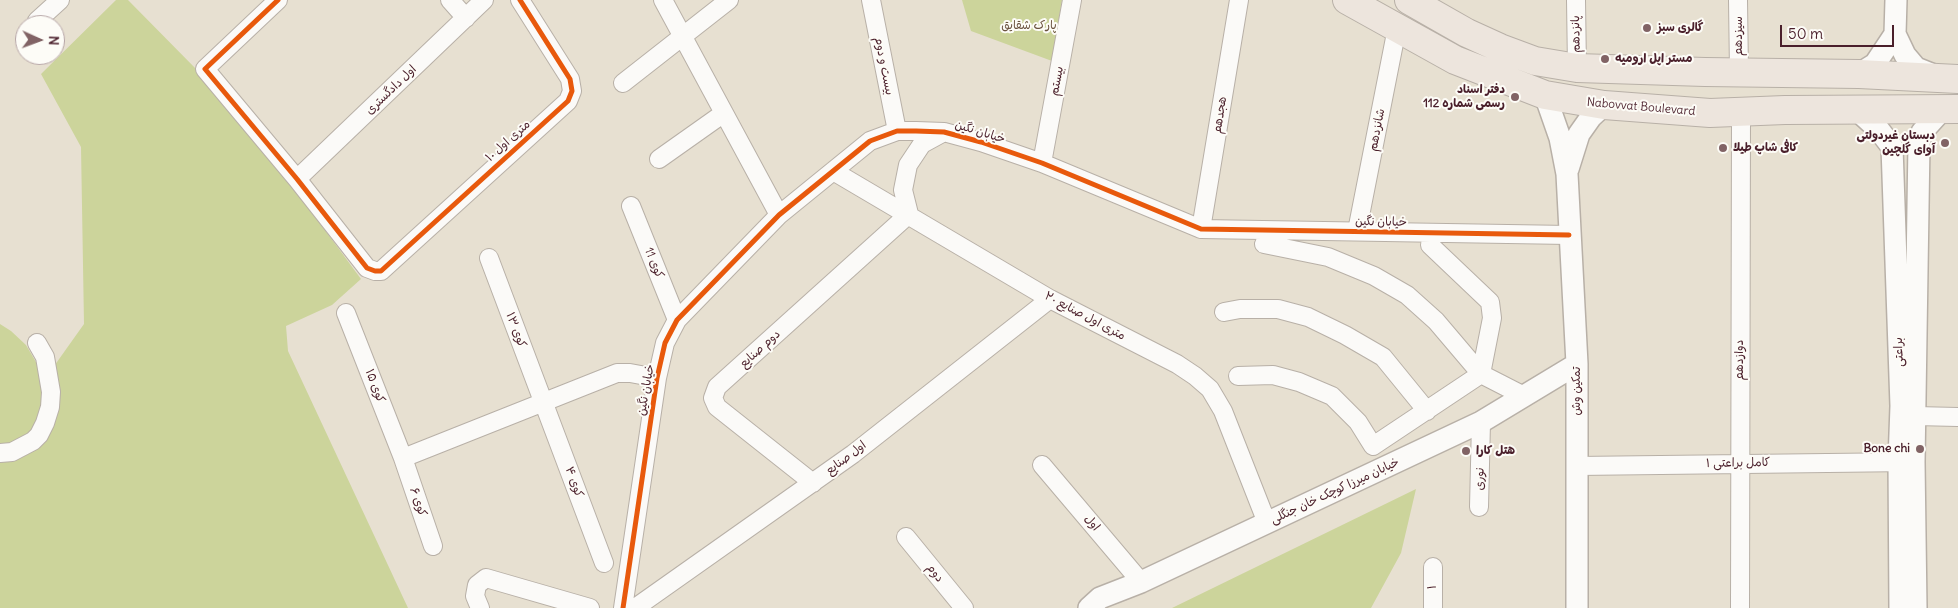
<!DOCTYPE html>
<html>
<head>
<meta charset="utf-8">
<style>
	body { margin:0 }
	#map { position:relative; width:1958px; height:608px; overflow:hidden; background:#e7e0d1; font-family:Delius,sans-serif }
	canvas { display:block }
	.north { position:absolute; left:15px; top:15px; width:50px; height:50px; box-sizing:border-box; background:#fdfcf7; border:1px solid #b5a4a5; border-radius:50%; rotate:92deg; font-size:14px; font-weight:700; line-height:20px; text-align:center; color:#4a1f2b }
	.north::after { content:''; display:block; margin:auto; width:18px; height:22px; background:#816365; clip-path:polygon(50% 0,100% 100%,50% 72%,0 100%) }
	.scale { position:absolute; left:1780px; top:25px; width:114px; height:22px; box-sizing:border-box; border:2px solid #4a1f2b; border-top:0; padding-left:6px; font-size:15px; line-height:18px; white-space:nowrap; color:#4a1f2b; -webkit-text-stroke:4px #fdfcf7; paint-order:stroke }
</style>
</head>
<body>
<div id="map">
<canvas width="1958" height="608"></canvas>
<div class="north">N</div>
<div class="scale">50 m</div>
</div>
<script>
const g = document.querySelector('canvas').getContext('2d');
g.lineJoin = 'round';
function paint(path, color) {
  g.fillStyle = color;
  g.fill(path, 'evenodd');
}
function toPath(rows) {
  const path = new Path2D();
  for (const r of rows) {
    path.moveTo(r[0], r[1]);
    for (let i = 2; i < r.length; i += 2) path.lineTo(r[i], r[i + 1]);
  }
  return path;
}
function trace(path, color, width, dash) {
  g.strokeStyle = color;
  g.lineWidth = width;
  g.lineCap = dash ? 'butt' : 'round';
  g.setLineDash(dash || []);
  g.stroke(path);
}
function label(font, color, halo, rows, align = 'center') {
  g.font = font + ' Delius,"Playpen Sans Arabic",sans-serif';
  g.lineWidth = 4;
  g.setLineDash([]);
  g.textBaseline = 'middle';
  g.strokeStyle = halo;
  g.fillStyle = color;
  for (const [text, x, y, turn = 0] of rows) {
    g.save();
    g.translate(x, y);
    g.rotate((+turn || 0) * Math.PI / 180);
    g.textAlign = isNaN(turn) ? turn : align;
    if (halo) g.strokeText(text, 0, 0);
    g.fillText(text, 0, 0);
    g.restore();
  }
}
paint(toPath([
	[116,0,128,0,198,71,305,203,361,279,332,305,286,326,288,351,408,608,0,608,0,460,30,452,52,369,84,324,81,147,41,74],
	[962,0,1062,0,1052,61,971,31],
	[0,324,11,331,26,345,40,369,46,387,42,412,35,428,21,440,0,447],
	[1416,489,1401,553,1371,608,1172,608]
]), '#ccd49b');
const minor = toPath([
	[278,0,205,69,297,179,367,268,375,271,381,271,568,101,572,91,570,79,520,0],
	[450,0,466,18],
	[663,0,779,215],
	[871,0,897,131],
	[1576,0,1577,68],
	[1738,0,1739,72],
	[37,21,60,0],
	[623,83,729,0],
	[659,159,724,113],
	[1042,163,1072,0],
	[833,171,1050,299,1177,364,1195,376,1210,389,1223,411,1267,523],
	[297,179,484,0],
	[631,206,677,320],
	[1201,229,1239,0],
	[1357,231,1397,28],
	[1430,245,1490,302,1492,318,1481,374,1524,396],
	[489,258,604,563],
	[1224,312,1240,309,1278,309,1308,317,1345,335,1383,357,1427,411],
	[346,313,403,458,433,546],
	[1238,376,1273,375,1299,382,1332,396,1358,422,1373,446,1481,374,1436,321,1407,295,1374,276,1328,257,1264,244],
	[1915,416,1958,417],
	[0,453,12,452,33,441,39,435,45,423,50,407,51,392,45,357,37,343],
	[403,458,617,373,630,373,657,378],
	[1042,465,1141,582],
	[1577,466,1911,462],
	[813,483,717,407,713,398,717,387,909,214,903,190,908,165,922,144,944,132],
	[1479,507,1481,422],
	[906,537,964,608],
	[1433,567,1433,608],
	[480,608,475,596,477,585,486,578,590,608],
	[623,608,657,378,665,343,677,320,779,215,870,141,897,131,916,131,944,132,981,142,1042,163,1201,229,1569,235],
	[635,608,853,454,1050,299],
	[1740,608,1741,112]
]);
const tertiary = toPath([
	[1895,34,1896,0],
	[1859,74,1875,64,1895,34,1905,55,1916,68,1936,76],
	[1545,95,1560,138,1567,174,1577,364,1577,608],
	[1857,110,1879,130,1892,147,1901,406,1899,461,1900,608],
	[1568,169,1579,134,1591,117,1604,105],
	[1089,608,1100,598,1141,582,1481,422,1577,364],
	[1916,608,1914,462,1919,143,1922,132,1942,110]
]);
const primary = toPath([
	[1347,0,1455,60,1545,95,1604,105,1710,113,1785,110,1958,109],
	[1409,0,1467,33,1500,48,1535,61,1577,68,1705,72,1859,74,1958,79]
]);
trace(minor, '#b8b0a7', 20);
trace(tertiary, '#b8b0a7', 24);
trace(primary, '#b8b0a7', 30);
trace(minor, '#fbfaf8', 18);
trace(tertiary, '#fbfaf8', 21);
trace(primary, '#ede5dd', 28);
trace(toPath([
	[278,0,205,69,297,179,367,268,375,271,381,271,568,101,572,91,570,79,520,0],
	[623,608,657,378,665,343,677,320,779,215,870,141,897,131,916,131,944,132,981,142,1042,163,1201,229,1569,235]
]), '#e8590c', 5);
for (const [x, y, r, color] of [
	[1647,28,5,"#816365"],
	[1605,59,5,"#816365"],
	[1515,97,5,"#816365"],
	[1945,143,5,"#816365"],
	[1723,148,5,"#816365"],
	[1920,449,5,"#816365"],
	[1466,451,5,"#816365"]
]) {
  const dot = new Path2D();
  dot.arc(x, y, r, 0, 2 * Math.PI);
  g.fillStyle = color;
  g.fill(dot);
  trace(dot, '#fdfcf7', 2);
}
label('12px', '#6a523f', '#fdfcf7', [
	["پارک شقایق",1029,26]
]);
label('bold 12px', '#4a1f2b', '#fdfcf7', [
	["گالری سبز",1657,28],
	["مستر اپل ارومیه",1615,59],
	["دفتر اسناد",1505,90,"right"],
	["رسمی شماره 112",1505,104,"right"],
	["دبستان غیردولتی",1935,136,"right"],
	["آوای گلچین",1935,150,"right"],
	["کافی شاپ طیلا",1733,148],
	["Bone chi",1910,449,"right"],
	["هتل کارا",1476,451]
], 'left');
label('12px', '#4a1f2b', '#fdfcf7', [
	["پانزدهم",1576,34,-91],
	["سیزدهم",1739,36,-90],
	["بیست و دوم",884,66,79],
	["بیستم",1057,81,-79],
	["اول دادگستری",391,90,-44],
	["Nabovvat Boulevard",1641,107,5],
	["هجدهم",1220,115,-81],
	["شانزدهم",1377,130,-79],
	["خیابان نگین",980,132,17],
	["۱۰ متری اول",508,141,-42],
	["خیابان نگین",1381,222,1],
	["کوی 11",654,263,68],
	["۲۰ متری اول صنایع",1085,316,28],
	["کوی ۱۳",516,330,69],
	["دوم صنایع",760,349,-42],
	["براعتی",1899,352,-92],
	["دوازدهم",1740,360,-90],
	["کوی ۱۵",375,386,69],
	["خیابان نگین",646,390,-80],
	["تمکین وش",1577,391,-90],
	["اول صنایع",846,458,-37],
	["کامل براعتی ۱",1738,463,-1],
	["نوری",1480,479,-89],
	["کوی ۴",574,482,70],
	["خیابان میرزا کوچک خان جنگلی",1335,491,-25],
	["کوی ۶",418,502,71],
	["اول",1092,523,50],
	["دوم",935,573,51],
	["۱",1433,587,-90]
]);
</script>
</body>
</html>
